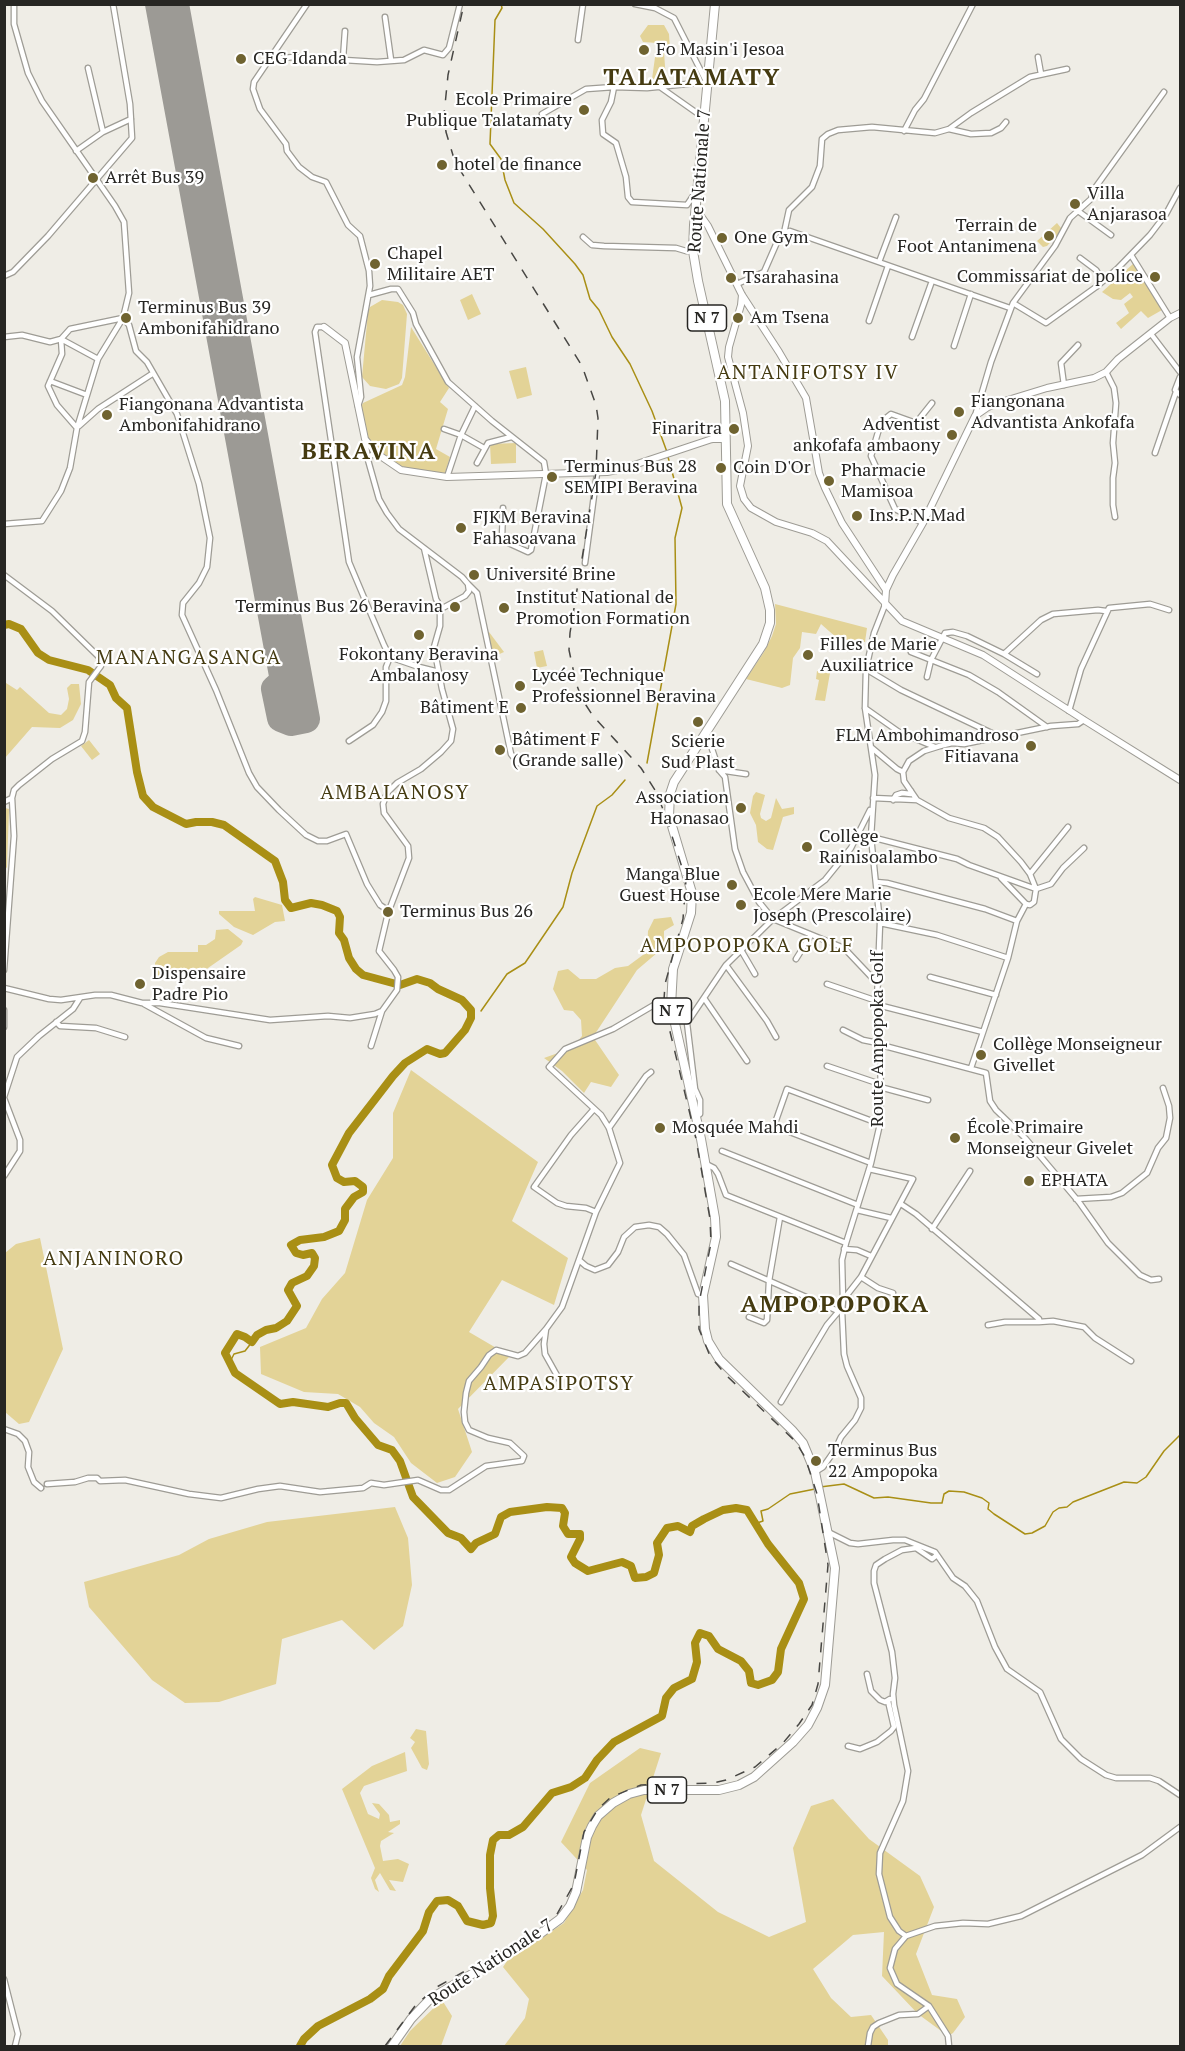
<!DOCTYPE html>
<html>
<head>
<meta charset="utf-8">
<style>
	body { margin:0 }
	#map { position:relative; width:1185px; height:2051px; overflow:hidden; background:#efede6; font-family:"PT Serif",serif }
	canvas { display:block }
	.frame { position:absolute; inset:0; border:6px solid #272623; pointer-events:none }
</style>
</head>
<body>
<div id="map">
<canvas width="1185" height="2051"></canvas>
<div class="frame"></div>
</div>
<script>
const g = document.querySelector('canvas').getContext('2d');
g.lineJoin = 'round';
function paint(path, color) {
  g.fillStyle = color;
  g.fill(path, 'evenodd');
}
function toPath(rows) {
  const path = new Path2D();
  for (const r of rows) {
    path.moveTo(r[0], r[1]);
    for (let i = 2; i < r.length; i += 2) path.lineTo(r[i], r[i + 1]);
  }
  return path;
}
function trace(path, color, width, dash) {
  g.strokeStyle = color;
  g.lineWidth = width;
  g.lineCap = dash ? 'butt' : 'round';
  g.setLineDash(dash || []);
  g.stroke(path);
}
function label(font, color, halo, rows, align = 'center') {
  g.font = font + ' "PT Serif",serif';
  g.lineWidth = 4.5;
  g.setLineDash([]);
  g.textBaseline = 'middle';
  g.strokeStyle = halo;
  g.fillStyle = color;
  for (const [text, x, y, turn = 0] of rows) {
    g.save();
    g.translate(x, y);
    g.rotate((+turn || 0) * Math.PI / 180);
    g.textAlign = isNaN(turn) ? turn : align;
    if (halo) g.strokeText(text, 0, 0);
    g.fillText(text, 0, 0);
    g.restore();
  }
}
paint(toPath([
	[648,25,664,25,669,34,670,50,664,52,666,80,652,79,657,43,643,42,640,36],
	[1057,223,1061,228,1061,231,1047,246,1043,247,1037,241],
	[1134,263,1162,310,1148,318,1141,311,1121,329,1116,323,1129,313,1124,304,1133,297,1130,293,1121,300,1113,299,1102,292],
	[472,294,481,314,468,320,460,300],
	[382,300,398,302,403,305,407,314,402,378,399,384,386,389,370,386,362,377,368,312,370,307],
	[411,327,449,388,440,402,448,409,436,449,450,457,445,473,413,470,396,464,382,456,365,434,359,411,363,403,402,385,405,377],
	[526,367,532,395,517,399,509,371],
	[516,443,516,463,491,464,490,444],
	[775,604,867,628,865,642,838,639,821,624,816,634,802,632,800,648,793,658,790,685,782,688,746,679,764,652,772,636,776,624],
	[488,632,489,632,504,652,493,657],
	[543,650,547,666,537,668,534,652],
	[817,671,830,673,825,701,815,700,819,680,816,679],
	[6,683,17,690,20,687,49,713,61,715,67,709,69,699,67,688,71,684,79,684,81,704,73,720,60,728,32,727,5,758],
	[89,740,100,754,92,760,81,746],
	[756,792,765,795,760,814,761,818,766,821,771,818,776,798,782,809,794,807,794,814,783,817,773,850,767,849,758,842,756,825,750,813,753,796],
	[5,808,9,809,7,867,5,870],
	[255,897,282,905,285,921,275,922,253,935,234,927,219,914,219,911,255,911,253,899],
	[671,917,674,925,664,931,664,947,637,970,593,1037,619,1075,611,1087,591,1082,584,1093,562,1071,544,1058,572,1048,582,1036,581,1020,573,1011,564,1010,553,989,558,971,568,969,580,979,596,979,615,968,628,966,647,952,648,931,654,919],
	[228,929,243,941,241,945,198,975,158,977,155,973,155,963,159,957,168,952,198,952,198,945,206,945,215,939,216,930],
	[411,1070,538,1162,512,1221,568,1258,554,1305,502,1280,469,1332,510,1356,458,1409,472,1452,455,1477,437,1483,411,1463,394,1437,374,1423,360,1407,338,1394,304,1392,261,1374,260,1347,306,1328,322,1299,345,1273,367,1200,393,1158,393,1113],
	[40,1238,63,1349,29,1422,19,1424,5,1412,5,1253,16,1244],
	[395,1507,408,1538,412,1585,403,1626,374,1650,342,1620,282,1639,276,1684,219,1702,185,1703,152,1680,89,1607,84,1582,179,1555,209,1539,267,1522],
	[416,1729,426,1731,429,1764,427,1770,422,1768,411,1748,415,1742,410,1738],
	[640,1748,661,1753,641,1815,654,1861,718,1912,769,1937,806,1922,793,1848,811,1806,833,1799,869,1839,920,1876,934,1907,916,1954,932,1995,957,1999,965,2017,953,2033,948,2036,918,2014,882,1976,884,1932,853,1935,813,1969,831,1998,851,2017,871,2015,888,2040,888,2046,504,2046,525,2018,529,1999,503,1967,507,1961,564,1923,583,1890,587,1870,561,1842,590,1783],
	[405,1752,407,1771,364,1786,360,1793,368,1814,379,1819,380,1814,372,1803,379,1804,389,1815,390,1822,400,1820,400,1824,388,1832,394,1833,381,1841,380,1846,383,1861,398,1859,409,1864,403,1882,389,1880,396,1891,390,1890,380,1873,375,1880,379,1892,375,1889,371,1878,375,1868,342,1789,372,1766],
	[442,2000,452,2016,441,2046,400,2046,410,2031]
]), '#e3d397');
trace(toPath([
	[501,4,502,8,495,20,490,144,501,159,505,180,514,203,543,229,575,264,583,275,590,299,599,310,612,337,630,364,652,411,667,452],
	[647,763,676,604,675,538,682,508,668,457],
	[481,1011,507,974,525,963,563,907,572,873,597,806,612,795,625,780],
	[229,1364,234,1354,245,1351,252,1342],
	[820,1487,844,1484,874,1498,888,1497,931,1503,942,1503,944,1494,949,1491,964,1492,982,1498,989,1503,988,1509,994,1514,1025,1534,1032,1533,1045,1526,1053,1512,1059,1508,1067,1507,1073,1502,1124,1482,1137,1483,1146,1477,1164,1451,1180,1435],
	[757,1523,763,1521,761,1511,768,1509,790,1494,815,1489]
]), '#a98f15', 1.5);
trace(toPath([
	[4,625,9,624,21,629,38,653,49,660,88,670,110,685,116,698,127,708,137,772,143,796,153,807,186,824,196,822,212,822,224,825,275,861,283,882,285,900,291,908,311,903,322,905,337,911,340,917,339,933,344,940,349,958,356,969,363,975,400,985,417,979,430,983,438,989,462,1000,471,1010,471,1018,465,1030,445,1053,440,1054,427,1049,405,1063,393,1076,349,1133,332,1165,337,1178,344,1182,355,1181,363,1187,363,1192,354,1197,345,1209,345,1220,339,1231,324,1237,300,1240,291,1245,296,1253,303,1255,312,1253,315,1258,314,1266,307,1276,292,1283,288,1290,297,1306,287,1321,276,1328,266,1330,257,1335,252,1342,245,1337,237,1334,225,1353,235,1373,280,1404,293,1402,328,1407,340,1403,346,1403,355,1418,378,1445,392,1450,400,1461,413,1497,448,1533,461,1538,471,1549,476,1543,495,1534,501,1517,510,1512,547,1507,562,1508,565,1513,563,1526,568,1534,580,1534,580,1539,571,1557,575,1563,588,1571,622,1562,631,1566,635,1578,646,1577,654,1573,659,1555,657,1543,667,1528,678,1526,690,1532,692,1526,704,1519,723,1510,736,1508,747,1510,768,1544,799,1583,804,1599,781,1649,778,1672,772,1680,758,1685,751,1683,749,1671,741,1661,718,1649,709,1636,700,1633,695,1643,697,1662,692,1679,674,1688,666,1698,662,1716,614,1742,597,1760,585,1778,571,1787,552,1793,523,1827,509,1835,499,1835,493,1840,490,1855,490,1888,493,1916,491,1923,483,1925,467,1921,458,1906,448,1900,437,1901,429,1912,423,1931,389,1976,383,1989,370,1999,318,2026,304,2039,300,2046]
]), '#a98f15', 8);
trace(toPath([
	[159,4,284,681,275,689,281,718,291,722,306,719,175,4]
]), '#9c9a95', 28);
const minor = toPath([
	[307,4,254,82,253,89,260,109,286,144,287,151,299,167,312,177,326,182,348,225,360,236,369,271,370,286,357,357,361,397,358,406],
	[635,4,655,8,674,18,706,81],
	[385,17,391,60],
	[578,40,583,4],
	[1038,57,1041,74],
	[271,59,294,57,377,62,404,60,424,50,443,55,449,48,460,4],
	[343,59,345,31],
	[88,68,103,132],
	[614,87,611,102,602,120,603,134,616,143,626,177,628,197,632,202,687,205,697,190],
	[660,87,704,118],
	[542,114,586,89,614,87,647,88,697,83,707,83],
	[949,129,971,134,991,133,1001,128,1006,122],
	[904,131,915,110,924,99,973,4],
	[76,151,103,132,131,119],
	[1078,211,1111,235],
	[784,233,789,210,812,187,820,166,822,139,828,134,838,130,872,127,935,133,949,129,971,113,1030,77,1067,69],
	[583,237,592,245,604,246,676,248,686,251,693,251],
	[1131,255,1170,318],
	[1080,258,1096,270,1103,281],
	[879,262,896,217],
	[4,276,13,272,48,236,132,138,130,104,113,4],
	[737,284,764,272,778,240,784,233,790,231,1010,308],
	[369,295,391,289,398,289,413,313,416,324,448,382,492,421,544,462,546,474,531,550,528,552,504,541,502,538,503,508],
	[1013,303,1046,323,1096,287,1117,269,1150,235,1166,214,1180,188],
	[123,318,129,325,136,351,147,362,177,414,199,484,210,538,207,567,199,583,183,603,182,615,216,690,249,773,257,787,279,810,306,835,318,841,327,841,346,834,367,884,380,905,389,911],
	[869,321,888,266],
	[324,327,317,327,315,332,349,562,384,645,390,657,419,667,439,672],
	[1151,334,1180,372],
	[4,337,22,335,50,342,61,339,70,329,123,318],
	[912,337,932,281],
	[61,339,62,354,48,386,57,405,77,428],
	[61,339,98,359],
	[954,346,971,294],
	[1106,372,1114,388,1116,403,1113,443,1115,463,1113,478,1113,505,1115,517],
	[1180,377,1175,390,1180,395],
	[50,381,87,395],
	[1064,385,1061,363,1078,345],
	[975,416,991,362,1013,303,1055,246,1070,218,1091,199,1095,188,1164,92],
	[79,426,98,409,152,374],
	[444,429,461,435,484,448],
	[365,439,368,460],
	[376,453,370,456,368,460,379,499,387,513,399,529,462,577,468,584,469,591,465,596,439,610],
	[1155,453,1176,392],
	[477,463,488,443,511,437],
	[447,477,461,435,475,406],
	[923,523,895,509,871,456,881,422,891,414,916,423,932,403],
	[4,524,42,521,61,491,70,468,77,428,98,359,123,318,129,293,124,222,115,206,42,101,28,73,14,24,14,4],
	[585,563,597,473],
	[4,575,52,611,102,660,101,666,89,682,85,732,82,741,52,759,19,785,14,790,12,798,4,802],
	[468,584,477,593,511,754,518,763],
	[911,652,969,675,998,692,1047,727],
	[1004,654,1041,620,1053,614,1098,610,1106,611],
	[866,669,901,690,1000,737],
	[927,677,931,660,945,633,953,632,967,636,1004,654,1037,674],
	[865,708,899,732,935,747],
	[1069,711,1081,669,1109,608,1150,604,1169,610],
	[707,734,719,770,725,777,735,849,743,872,759,902,773,919,844,948,878,984],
	[349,741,373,725,382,712,386,701,386,667,390,657],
	[872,748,897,769,903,772],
	[719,770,746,774],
	[873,798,917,800],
	[893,800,896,795,902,793,911,794,911,791],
	[871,837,957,859,969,865,1036,889,1051,884,1063,868,1084,848],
	[1030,874,1068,827],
	[1001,878,1026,904],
	[876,882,887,883,985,909,1017,921],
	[880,923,937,935,1008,958],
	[741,950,755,974],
	[796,959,811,935],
	[726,965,767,1021,776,1037],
	[4,970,14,836,12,798],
	[930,977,996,995],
	[827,984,877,1001],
	[4,988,49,999,61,1000,95,995,111,995,142,1003,160,1003,270,1020,328,1016,350,1018,375,1014,382,1011,397,990,398,977,394,970,379,951,388,913,409,858,408,846,384,813,383,804,387,793,397,783,421,769,441,752,451,741,453,729,442,689,434,647,440,626,440,606,436,599,424,548],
	[704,998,747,1061],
	[144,1004,206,1038,239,1046],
	[878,1005,983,1032],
	[4,1010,4,1027],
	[56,1022,60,1026,96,1028,125,1037],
	[843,1030,863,1040,878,1043],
	[881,1045,986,1073,990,1101,996,1110,1025,1138,1079,1202,1108,1243,1140,1275,1151,1280,1159,1279],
	[371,1046,382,1011],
	[827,1066,880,1084],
	[971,1068,1008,958,1017,921,1026,904,1030,905,1034,902,1036,889,1030,874,1021,862,998,837,984,828,949,818,917,800,904,781,903,772,909,761,924,751,940,746,952,743,964,744,1051,726,1078,724,1084,720],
	[880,1087,928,1100],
	[4,1097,17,1057,39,1036,73,1009,80,998],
	[4,1098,20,1140,20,1151,4,1176],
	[594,1109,571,1135,534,1187,557,1203,566,1206,586,1208,596,1212],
	[695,1117,700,1114,700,1100,695,1089,687,1023,726,965,773,919,825,880,851,848,870,810],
	[609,1128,646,1076,651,1072],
	[722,1151,858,1205],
	[871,1163,774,1126,787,1089,880,1124],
	[706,1164,714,1168,718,1174,726,1195,846,1243],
	[1076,1199,1111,1197,1122,1193,1147,1173,1158,1148,1166,1138,1170,1118,1169,1106,1163,1088],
	[901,1204,916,1214,1039,1319,1039,1322,1005,1322,988,1325],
	[857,1210,891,1218],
	[932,1229,970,1171],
	[844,1249,857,1250,871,1256],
	[579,1260,586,1266,595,1270,608,1265,618,1252,624,1237,635,1227,649,1225,659,1227,667,1234,684,1255,698,1294,703,1295],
	[731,1264,838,1311],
	[861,1277,878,1288,893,1293],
	[843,1300,861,1277,913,1179,869,1169],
	[749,1317,764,1323,767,1320,769,1281,780,1217],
	[1039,1322,1053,1321,1084,1327,1095,1338,1131,1361],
	[559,1379,545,1354,544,1344,546,1329,562,1307,596,1212,620,1163,609,1128,601,1115,549,1067,565,1049,613,1029,654,1005],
	[781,1402,827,1325,839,1311],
	[4,1429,18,1434,25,1441,29,1452,28,1467,34,1482,41,1488],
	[815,1472,823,1467,835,1450,841,1437,855,1420,861,1408,861,1398,847,1366,844,1354,842,1311,843,1300,842,1260,846,1243,871,1163,880,1124,881,1045,878,1043,877,1001,880,923,871,837,875,775,865,708,866,669,874,633,885,605],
	[47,1484,75,1482,88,1478,97,1478,100,1481,125,1480,189,1494,221,1498,258,1489,280,1486,320,1492,363,1488,371,1483,384,1485,418,1480,441,1490,449,1490,486,1466,522,1461,524,1456,510,1443,488,1438,469,1430,465,1422,464,1412,466,1393,469,1381,481,1367,489,1355,496,1350,518,1356,525,1353,546,1329],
	[828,1532,850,1543,858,1544,893,1540,905,1540,935,1552,953,1578,965,1586,977,1601,995,1647,1007,1669,1040,1692,1061,1739,1081,1759,1106,1775,1116,1778,1150,1778,1159,1781,1180,1795],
	[867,1674,871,1691,880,1700,885,1702,890,1699],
	[848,1746,860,1749,877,1742,891,1731,894,1727,888,1701],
	[906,1936,899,1931,890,1917,879,1874,880,1853,903,1801,908,1771,894,1705,893,1694,895,1678,892,1652,874,1583,874,1571,876,1565,885,1559,902,1550,916,1548,932,1559,937,1555],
	[4,1979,18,2034,15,2046],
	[868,2046,870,2033,873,2027,879,2023,899,2015,918,2014,929,2006],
	[949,2046,948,2036,929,2006,897,1984,890,1968,895,1949,906,1936,935,1926,963,1923,988,1924,1021,1916,1142,1855,1180,1827]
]);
const tertiary = toPath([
	[696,209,708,226,742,295,779,352,806,398,819,473,825,488,842,523,886,590],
	[742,295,741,305,729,347,728,357,743,413,748,446,740,486,744,499,751,508,776,522,812,533,827,541,902,621,983,655,1084,720,1180,780],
	[324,327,345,343,365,439,376,453,401,470,447,477,607,472,622,469,712,439,726,439],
	[712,439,726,426],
	[885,605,886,590,893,575,923,523,975,416,988,407,998,403,1047,388,1094,378,1106,372,1118,359,1170,318,1180,313]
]);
const primary = toPath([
	[392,2046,411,2019,430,1999,541,1933,560,1919,570,1906,576,1892,587,1837,592,1826,598,1816,613,1803,629,1794,644,1790,719,1790,739,1785,754,1777,793,1742,808,1725,817,1708,825,1685,835,1568,815,1472,803,1443,792,1430,719,1359,708,1341,705,1329,703,1295,716,1237,715,1218,701,1139,671,1006,673,969,691,913,692,893,669,816,670,794,674,782,763,644,770,623,770,610,765,588,727,504,725,401,698,281,693,251,694,225,715,4]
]);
trace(minor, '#9e9c95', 7);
trace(tertiary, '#9e9c95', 8);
trace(primary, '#9e9c95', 10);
trace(minor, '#fff', 4.5);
trace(tertiary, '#fff', 6);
trace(primary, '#fff', 8);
trace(toPath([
	[385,2046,415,2006,435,1988,538,1930,556,1916,574,1884,584,1832,598,1809,611,1797,641,1785,713,1783,726,1780,755,1767,783,1743,799,1724,812,1705,818,1684,828,1565,817,1494,805,1457,795,1441,727,1376,710,1356,699,1329,699,1303,711,1243,710,1219,696,1139,666,1015,664,1000,665,984,683,919,686,880,665,814,655,790,641,768,593,716,582,699,576,683,569,650,570,633,596,472,598,418,596,405,582,366,455,162,446,132,444,115,448,75,464,4]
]), '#484744', 1.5, [10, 10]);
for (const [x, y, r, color] of [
	[644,50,6,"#6f6330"],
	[241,59,6,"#6f6330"],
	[584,110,6,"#6f6330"],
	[442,165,6,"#6f6330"],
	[93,178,6,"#6f6330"],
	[1075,204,6,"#6f6330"],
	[1049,236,6,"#6f6330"],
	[722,238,6,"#6f6330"],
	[375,264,6,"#6f6330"],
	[1155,277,6,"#6f6330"],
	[731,278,6,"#6f6330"],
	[126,318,6,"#6f6330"],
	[738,318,6,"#6f6330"],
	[959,412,6,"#6f6330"],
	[107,415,6,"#6f6330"],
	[734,429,6,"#6f6330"],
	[952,435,6,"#6f6330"],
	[721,468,6,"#6f6330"],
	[552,477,6,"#6f6330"],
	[829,481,6,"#6f6330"],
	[857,516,6,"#6f6330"],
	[461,528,6,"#6f6330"],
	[474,575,6,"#6f6330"],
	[455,607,6,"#6f6330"],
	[504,608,6,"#6f6330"],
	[419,635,6,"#6f6330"],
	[808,655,6,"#6f6330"],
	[520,686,6,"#6f6330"],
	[521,708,6,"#6f6330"],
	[698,722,6,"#6f6330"],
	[1031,746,6,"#6f6330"],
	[500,750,6,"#6f6330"],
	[741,808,6,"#6f6330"],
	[807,847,6,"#6f6330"],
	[732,885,6,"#6f6330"],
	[741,905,6,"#6f6330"],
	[388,912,6,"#6f6330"],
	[140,984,6,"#6f6330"],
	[981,1055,6,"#6f6330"],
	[660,1128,6,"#6f6330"],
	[955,1138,6,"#6f6330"],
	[1029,1181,6,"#6f6330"],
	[816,1461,6,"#6f6330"]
]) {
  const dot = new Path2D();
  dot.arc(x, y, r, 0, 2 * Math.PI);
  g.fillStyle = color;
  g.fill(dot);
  trace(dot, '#fff', 2);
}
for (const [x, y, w] of [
	[707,318,39],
	[672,1011,39],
	[667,1790,39]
]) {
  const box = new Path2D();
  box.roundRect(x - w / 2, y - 13, w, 26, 4.5);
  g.fillStyle = '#fff';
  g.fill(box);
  trace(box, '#272623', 1.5);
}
label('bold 16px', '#272623', null, [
	["N 7",707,318],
	["N 7",672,1011],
	["N 7",667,1790]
]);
label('18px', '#272623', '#fff', [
	["Fo Masin'i Jesoa",656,50],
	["CEG Idanda",253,59],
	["Ecole Primaire",572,100,"right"],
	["Publique Talatamaty",572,121,"right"],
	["hotel de finance",454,165],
	["Arrêt Bus 39",105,178],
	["Villa",1087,194],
	["Anjarasoa",1087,215],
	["Terrain de",1037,226,"right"],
	["Foot Antanimena",1037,247,"right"],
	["One Gym",734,238],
	["Chapel",387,254],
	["Militaire AET",387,275],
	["Commissariat de police",1143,277,"right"],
	["Tsarahasina",743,278],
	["Terminus Bus 39",138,308],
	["Ambonifahidrano",138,329],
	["Am Tsena",750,318],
	["Fiangonana",971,402],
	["Advantista Ankofafa",971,423],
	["Fiangonana Advantista",119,405],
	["Ambonifahidrano",119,426],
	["Adventist",940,425,"right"],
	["ankofafa ambaony",940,446,"right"],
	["Finaritra",722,429,"right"],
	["Terminus Bus 28",564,467],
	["SEMIPI Beravina",564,488],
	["Coin D'Or",733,468],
	["Pharmacie",841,471],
	["Mamisoa",841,492],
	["Ins.P.N.Mad",869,516],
	["FJKM Beravina",473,518],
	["Fahasoavana",473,539],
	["Université Brine",486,575],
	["Institut National de",516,598],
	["Promotion Formation",516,619],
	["Terminus Bus 26 Beravina",443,607,"right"],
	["Filles de Marie",820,645],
	["Auxiliatrice",820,666],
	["Fokontany Beravina",419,655,"center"],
	["Ambalanosy",419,676,"center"],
	["Lycée Technique",532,676],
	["Professionnel Beravina",532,697],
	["Bâtiment E",509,708,"right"],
	["FLM Ambohimandroso",1019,736,"right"],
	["Fitiavana",1019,757,"right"],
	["Bâtiment F",512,740],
	["(Grande salle)",512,761],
	["Scierie",698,742,"center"],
	["Sud Plast",698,763,"center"],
	["Association",729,798,"right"],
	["Haonasao",729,819,"right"],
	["Collège",819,837],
	["Rainisoalambo",819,858],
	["Manga Blue",720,875,"right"],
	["Guest House",720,896,"right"],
	["Ecole Mere Marie",753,895],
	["Joseph (Prescolaire)",753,916],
	["Terminus Bus 26",400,912],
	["Dispensaire",152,974],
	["Padre Pio",152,995],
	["Collège Monseigneur",993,1045],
	["Givellet",993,1066],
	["Mosquée Mahdi",672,1128],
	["École Primaire",967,1128],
	["Monseigneur Givelet",967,1149],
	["EPHATA",1041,1181],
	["Terminus Bus",828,1451],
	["22 Ampopoka",828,1472]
], 'left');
label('18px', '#272623', '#fff', [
	["Route Nationale 7",700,181,-86],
	["Route Ampopoka Golf",878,1039,-90],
	["Route Nationale 7",491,1963,-33]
]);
g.letterSpacing = '1.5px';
label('20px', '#453b11', '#fff', [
	["ANTANIFOTSY IV",808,373],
	["MANANGASANGA",189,658],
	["AMBALANOSY",395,793],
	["AMPOPOPOKA GOLF",747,946],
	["ANJANINORO",114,1259],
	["AMPASIPOTSY",559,1384]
]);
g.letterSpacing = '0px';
g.letterSpacing = '1.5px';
label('bold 24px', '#453b11', '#fff', [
	["TALATAMATY",692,78],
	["BERAVINA",369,452],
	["AMPOPOPOKA",835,1305]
]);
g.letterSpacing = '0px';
</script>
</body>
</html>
